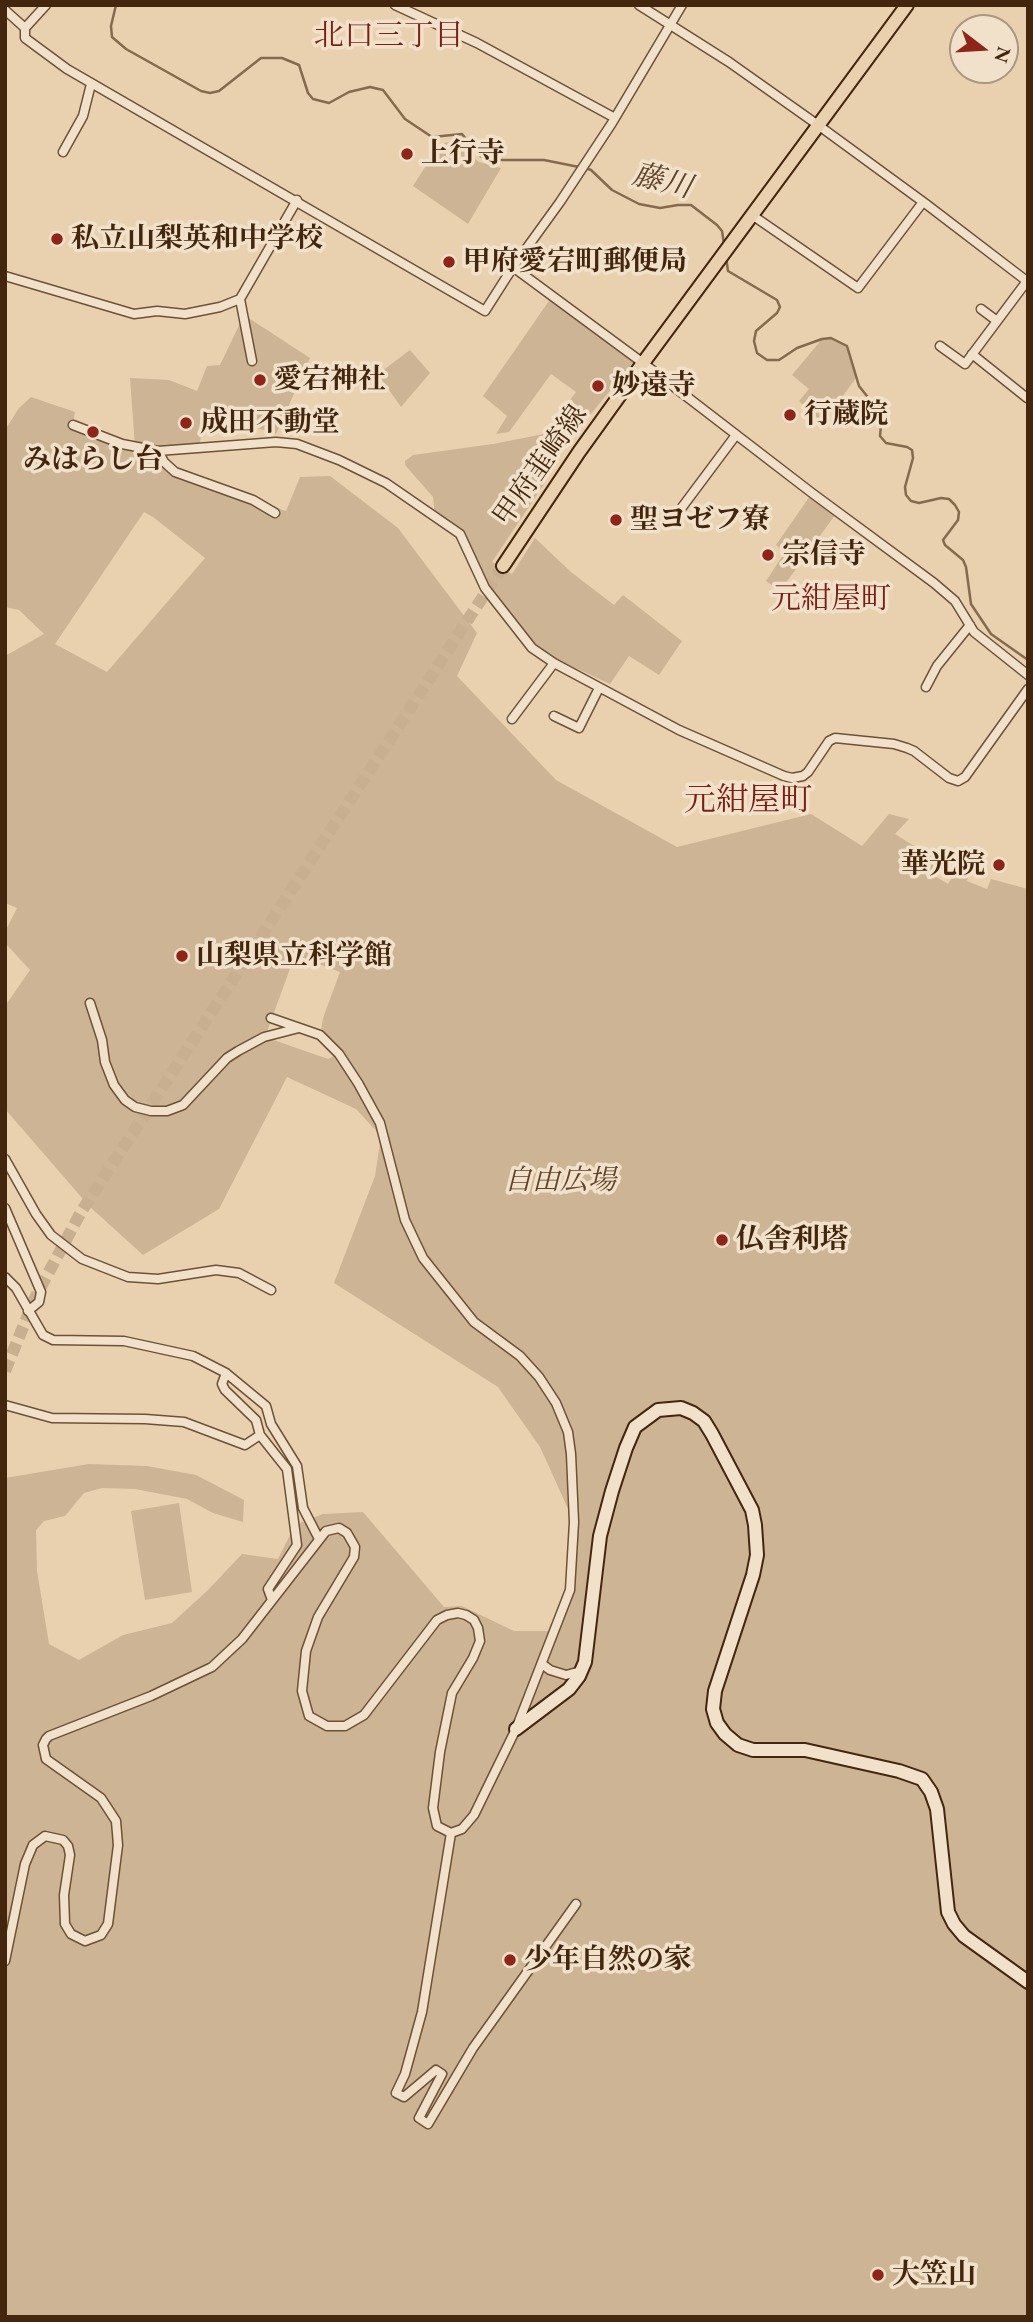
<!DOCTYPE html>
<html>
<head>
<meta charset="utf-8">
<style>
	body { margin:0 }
	#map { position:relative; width:1033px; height:2322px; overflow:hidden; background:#e9d1af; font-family:"EB Garamond",serif }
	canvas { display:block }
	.frame { position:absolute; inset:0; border:7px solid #44260e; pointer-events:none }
	.north { position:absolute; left:949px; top:14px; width:70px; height:70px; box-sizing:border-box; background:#f1e1cb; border:2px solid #ac967f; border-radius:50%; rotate:107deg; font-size:19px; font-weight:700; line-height:28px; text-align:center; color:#44260e }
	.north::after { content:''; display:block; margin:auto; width:24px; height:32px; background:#8f2418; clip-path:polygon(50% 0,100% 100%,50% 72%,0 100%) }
</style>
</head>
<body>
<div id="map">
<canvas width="1033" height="2322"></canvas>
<div class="frame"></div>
<div class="north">N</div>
</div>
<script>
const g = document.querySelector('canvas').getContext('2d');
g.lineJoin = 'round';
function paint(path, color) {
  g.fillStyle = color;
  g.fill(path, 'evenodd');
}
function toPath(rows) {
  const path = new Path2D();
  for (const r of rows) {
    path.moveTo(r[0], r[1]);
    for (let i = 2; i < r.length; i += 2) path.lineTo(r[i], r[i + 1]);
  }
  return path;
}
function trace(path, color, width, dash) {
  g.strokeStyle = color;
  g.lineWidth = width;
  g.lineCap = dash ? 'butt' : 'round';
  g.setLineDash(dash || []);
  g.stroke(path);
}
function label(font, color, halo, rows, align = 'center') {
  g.font = font + ' "EB Garamond","Noto Serif JP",serif';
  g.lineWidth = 7;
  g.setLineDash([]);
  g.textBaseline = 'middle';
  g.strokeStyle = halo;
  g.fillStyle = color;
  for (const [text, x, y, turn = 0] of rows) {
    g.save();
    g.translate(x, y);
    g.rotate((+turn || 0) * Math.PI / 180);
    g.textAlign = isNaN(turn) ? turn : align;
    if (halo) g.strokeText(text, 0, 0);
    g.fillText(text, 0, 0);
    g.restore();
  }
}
paint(toPath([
	[458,140,466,142,470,155,479,162,501,168,468,224,413,186,440,144],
	[551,298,635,360,541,475,544,484,492,562,512,574,535,538,571,572,614,605,623,595,682,641,659,675,629,656,610,684,532,648,485,588,460,534,435,516,433,497,405,465,405,461,413,455,493,444,559,431,546,432,576,392,551,374,509,432,496,434,507,416,483,396],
	[244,315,310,358,276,434,206,412,199,447,159,451,175,472,286,511,300,477,330,476,398,528,477,633,457,676,556,780,677,847,811,814,862,846,889,814,909,819,895,834,943,864,935,876,948,884,956,871,969,873,967,881,987,889,991,879,1028,889,1028,2317,5,2317,5,1478,89,1464,147,1466,196,1475,244,1500,243,1522,213,1513,187,1499,135,1489,102,1488,84,1493,65,1516,44,1521,36,1530,37,1571,49,1644,79,1660,123,1635,172,1623,208,1590,242,1554,278,1559,295,1525,323,1514,363,1512,444,1607,462,1606,514,1631,555,1631,570,1590,574,1522,540,1447,498,1387,334,1283,375,1176,381,1136,356,1109,287,1077,219,1209,143,1255,89,1206,5,1109,5,1006,30,970,5,943,5,932,17,908,5,903,5,656,44,634,19,610,5,607,5,430,19,408,31,397,75,412,73,424,135,447,130,378,169,380,197,391,207,366,220,365],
	[144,512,153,517,205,558,107,672,55,644],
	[295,955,340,972,323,1018,321,1031,338,1054,328,1059,265,1037],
	[831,338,847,346,856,378,823,423,799,401,809,389,792,375,822,339],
	[410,350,430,373,401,407,378,374],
	[812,493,838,511,780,591,766,581,785,552,776,545],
	[179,1503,192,1592,145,1600,131,1511]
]), '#cdb494');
trace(toPath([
	[116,5,111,26,112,37,126,49,201,91,210,93,219,91,261,58,282,58,299,65,308,93,313,99,329,103,349,92,370,87,383,90,405,119,432,137,462,134,480,156,493,160,544,160,579,167],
	[585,168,591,170,612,190,639,204,660,208,678,205,691,205,717,225,722,231,724,244],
	[726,257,728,271,777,300,780,307,777,313,756,331,754,341,757,353,767,360,779,360,797,348,822,339,831,338,847,346,859,386,882,415,880,436,886,443,907,447,912,450,913,458,905,487,906,495,911,501,919,503,941,498,949,499,955,505,959,512,958,520,943,540,945,545,963,560,966,567,971,604,991,634,1028,660]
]), '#856a4e', 2.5);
trace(toPath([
	[5,1371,35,1298,81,1212,503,566]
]), '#c8af8f', 12, [12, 6]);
const street = toPath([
	[395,5,477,43,615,118],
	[639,5,729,62,818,125,926,204,1028,282],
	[5,10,25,28,25,38,67,69,485,311,513,267,560,202,612,123,682,5],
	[25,28,46,5],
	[63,152,83,116,91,84],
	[752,215,858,288,923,202],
	[513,267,643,363,812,493,934,583,955,601,974,632,1028,675],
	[5,276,134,314,157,311,185,314,220,307,240,299,297,200],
	[240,299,252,361],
	[981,309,997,321],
	[940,346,965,364,1027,281],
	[972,354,1027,398],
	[73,425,122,444,158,451,276,442,297,444,339,460,386,483,460,534,485,588,532,648,554,663,679,730,784,776,792,778,803,776,808,772,829,741,835,738,894,744,907,748,914,751,949,778,958,781,965,777,1028,689],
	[158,451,164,462,175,472,253,500,275,513],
	[677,514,736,435],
	[926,687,937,666,970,625],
	[554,716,579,728,599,688],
	[512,719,554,663],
	[90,1003,102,1040,105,1062,114,1085,125,1100,135,1107,151,1111,167,1111,183,1105,227,1058,238,1051,264,1037,299,1028],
	[5,1159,36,1214,51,1235,82,1259,128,1277,158,1279,216,1270,239,1273,271,1290],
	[5,1208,41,1292,39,1302,28,1311],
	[5,1277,16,1288,43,1335,53,1340,124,1341,193,1356,226,1373,266,1406,271,1424,297,1466,303,1508,319,1539],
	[226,1373,222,1384,225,1390,256,1420,260,1435,287,1469,297,1545,268,1589,272,1600],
	[5,1405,52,1418,145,1419,184,1422,245,1445,260,1435],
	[542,1664,550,1670,566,1675,581,1671],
	[451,1833,422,2012,405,2074,396,2093,404,2097,436,2070,442,2074,419,2118,428,2124,473,2048,576,1904],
	[5,1961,25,1864,33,1845,45,1836,63,1840,68,1846,70,1855,64,1895,65,1924,71,1934,85,1941,101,1935,108,1924,118,1845,116,1821,101,1798,46,1759,43,1745,46,1739,49,1736,151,1696,212,1667,242,1639,326,1531,339,1528,347,1533,355,1547,354,1557,318,1617,306,1651,302,1691,309,1716,327,1726,345,1726,364,1715,437,1620,447,1615,458,1613,466,1615,474,1620,478,1628,480,1641,473,1658,452,1693,440,1752,433,1808,437,1826,451,1833,462,1829,474,1815,493,1776,516,1729,570,1590,574,1522,571,1454,568,1432,556,1403,539,1377,520,1356,474,1322,423,1258,405,1220,380,1123,358,1083,339,1054,320,1035,271,1018]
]);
const secondary = toPath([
	[516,1729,569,1689,579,1676,585,1662,600,1536,612,1491,626,1448,635,1427,658,1410,681,1408,693,1413,704,1421,712,1434,752,1510,755,1525,757,1555,753,1575,715,1691,713,1709,717,1723,725,1734,738,1745,753,1750,805,1750,899,1771,922,1779,931,1792,937,1809,948,1912,954,1924,964,1936,1028,1982]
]);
const primary = toPath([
	[503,566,579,452,643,363,907,5]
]);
trace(street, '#6d5136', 11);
trace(secondary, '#44260e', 16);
trace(primary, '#44260e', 16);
trace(street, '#f1e1cb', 8);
trace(secondary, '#f1e1cb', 12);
trace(primary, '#e9d1af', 12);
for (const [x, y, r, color] of [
	[407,154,7,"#8f2418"],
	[57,239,7,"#8f2418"],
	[449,262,7,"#8f2418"],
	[260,380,7,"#8f2418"],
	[598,386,7,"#8f2418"],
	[790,415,7,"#8f2418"],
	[186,423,7,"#8f2418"],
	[93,432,7,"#8f2418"],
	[616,520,7,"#8f2418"],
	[768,555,7,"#8f2418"],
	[999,865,7,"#8f2418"],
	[182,956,7,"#8f2418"],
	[722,1240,7,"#8f2418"],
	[510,1960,7,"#8f2418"],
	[878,2275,7,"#8f2418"]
]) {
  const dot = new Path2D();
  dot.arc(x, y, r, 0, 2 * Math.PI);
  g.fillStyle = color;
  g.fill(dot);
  trace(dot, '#f1e1cb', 2.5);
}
label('bold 28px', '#44260e', '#f1e1cb', [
	["上行寺",421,154],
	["私立山梨英和中学校",71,239],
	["甲府愛宕町郵便局",463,262],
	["愛宕神社",274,380],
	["妙遠寺",612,386],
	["行蔵院",804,415],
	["成田不動堂",200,423],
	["みはらし台",93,460,"center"],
	["聖ヨゼフ寮",630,520],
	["宗信寺",782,555],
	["華光院",985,865,"right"],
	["山梨県立科学館",196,956],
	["仏舎利塔",736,1240],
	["少年自然の家",524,1960],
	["大笠山",892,2275]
], 'left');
label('28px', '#44260e', '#f1e1cb', [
	["甲府韮崎線",541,466,-55]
]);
label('italic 28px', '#5f4229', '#f1e1cb', [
	["自由広場",560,1181]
]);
label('30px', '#7a1f14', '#f1e1cb', [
	["北口三丁目",389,37],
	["元紺屋町",831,600]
]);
label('italic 30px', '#5f4228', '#f1e1cb', [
	["藤川",662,182,14]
]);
label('32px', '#7a1f14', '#f1e1cb', [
	["元紺屋町",748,801]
]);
</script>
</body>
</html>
